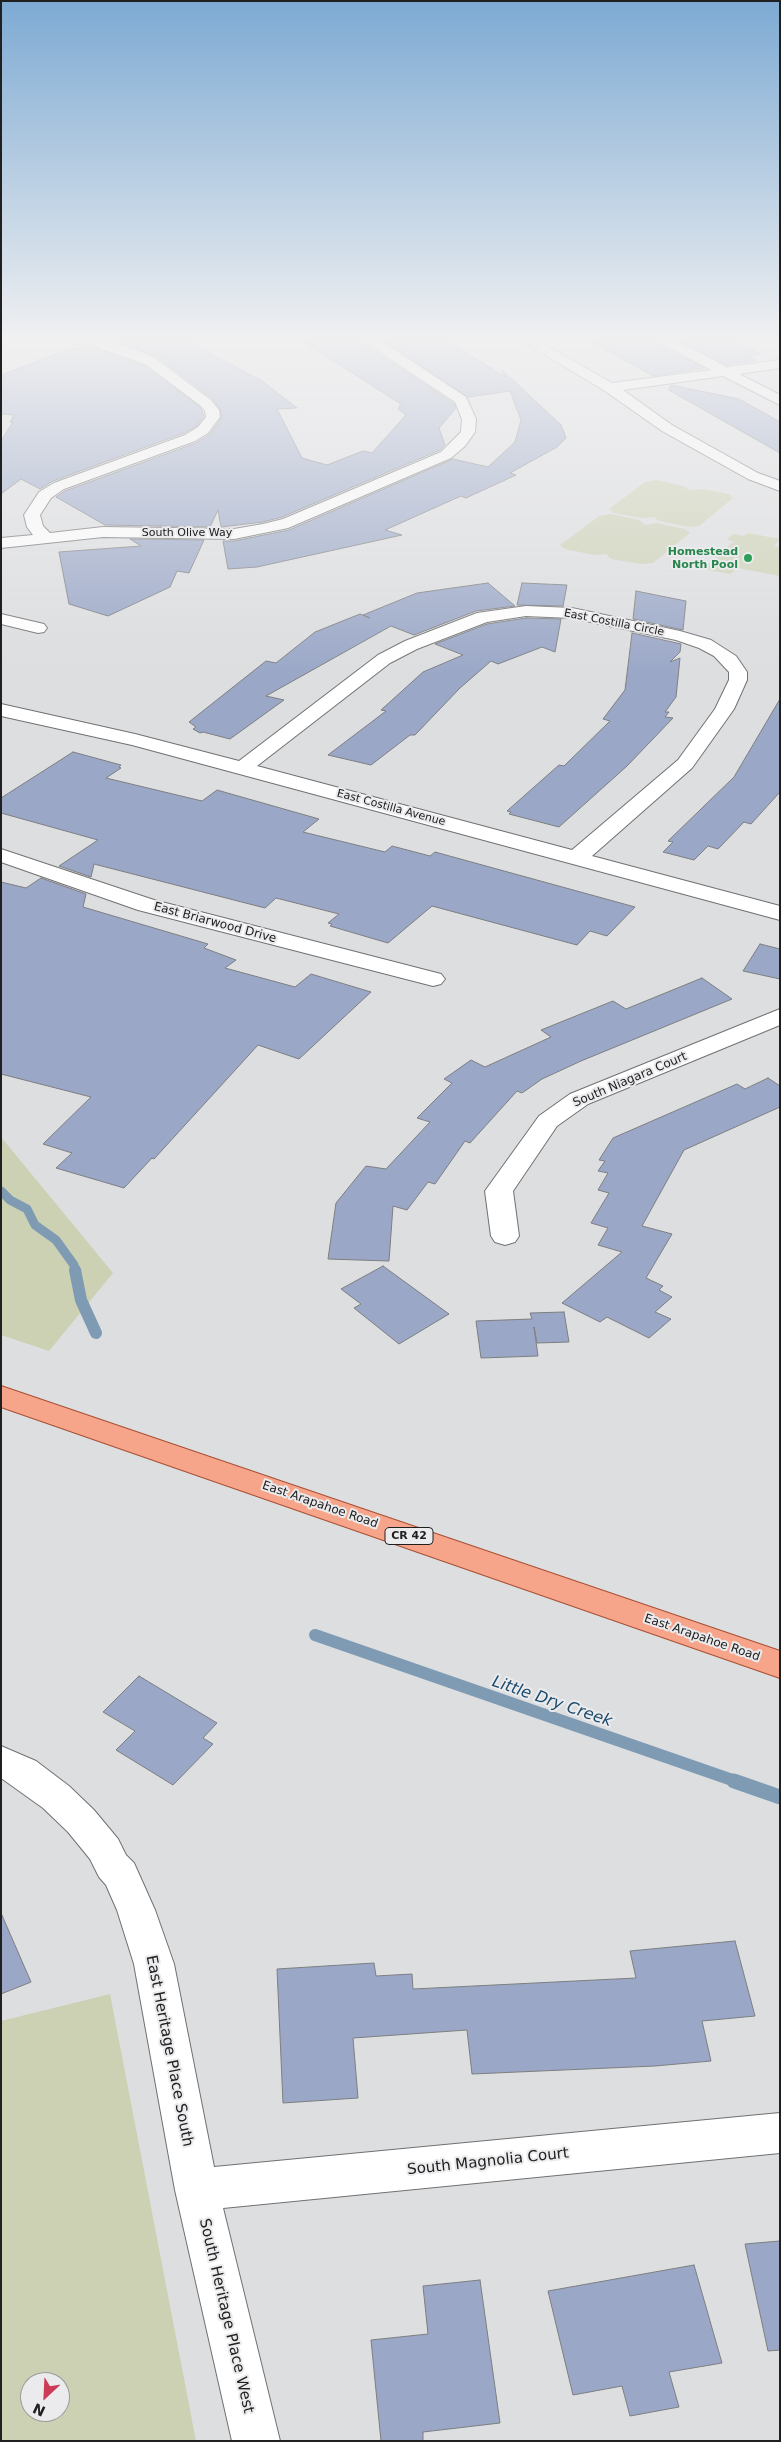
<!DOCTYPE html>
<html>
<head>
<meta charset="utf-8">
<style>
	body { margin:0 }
	#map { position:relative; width:781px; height:2442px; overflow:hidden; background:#dddee0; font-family:"DejaVu Sans",sans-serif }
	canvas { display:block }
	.frame { position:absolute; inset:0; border:2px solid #202021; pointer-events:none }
	.north { position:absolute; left:20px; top:2372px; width:50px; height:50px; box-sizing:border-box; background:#ebebed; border:1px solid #9a9a9b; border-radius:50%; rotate:205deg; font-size:14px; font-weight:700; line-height:20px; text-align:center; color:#202021 }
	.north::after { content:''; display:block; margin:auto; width:18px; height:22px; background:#cc3c59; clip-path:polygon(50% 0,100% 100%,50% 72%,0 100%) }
</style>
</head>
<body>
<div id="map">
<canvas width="781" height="2442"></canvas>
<div class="frame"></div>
<div class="north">N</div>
</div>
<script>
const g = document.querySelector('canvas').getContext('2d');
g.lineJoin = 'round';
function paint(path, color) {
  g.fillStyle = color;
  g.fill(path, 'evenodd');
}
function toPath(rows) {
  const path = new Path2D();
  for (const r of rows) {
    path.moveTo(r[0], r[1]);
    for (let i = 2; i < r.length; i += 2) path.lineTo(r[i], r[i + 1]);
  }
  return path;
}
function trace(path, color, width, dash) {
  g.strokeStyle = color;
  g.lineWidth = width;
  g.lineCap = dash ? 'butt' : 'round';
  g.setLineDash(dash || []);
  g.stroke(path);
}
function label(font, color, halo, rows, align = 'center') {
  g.font = font + ' "DejaVu Sans",sans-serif';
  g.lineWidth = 4;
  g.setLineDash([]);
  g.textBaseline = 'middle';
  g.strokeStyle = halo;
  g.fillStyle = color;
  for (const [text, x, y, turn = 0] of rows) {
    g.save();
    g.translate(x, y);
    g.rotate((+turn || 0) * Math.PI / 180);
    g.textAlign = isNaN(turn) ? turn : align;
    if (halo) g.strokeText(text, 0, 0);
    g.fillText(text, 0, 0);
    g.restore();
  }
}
paint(toPath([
	[656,480,684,486,689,490,701,489,729,494,733,498,699,526,688,527,659,521,654,517,642,518,614,513,609,509,645,482],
	[611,514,639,520,645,525,656,523,685,529,690,533,653,563,641,564,611,559,606,554,594,555,565,549,560,545,599,516],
	[748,533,780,539,774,546,780,547,780,576,738,568,730,574,703,569,732,543,736,542,727,540,733,534,744,536],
	[1,1137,113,1273,49,1351,1,1335],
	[110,1994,196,2441,1,2441,1,2021],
	[30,2382,60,2382,60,2412,30,2412]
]), '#ccd1b4');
trace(toPath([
	[1,1191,10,1200,27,1209,35,1225,56,1240,74,1265,75,1272]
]), '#7e9bb3', 9);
trace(toPath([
	[75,1270,81,1300,96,1333],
	[315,1635,738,1782]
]), '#7e9bb3', 12);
trace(toPath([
	[734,1781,780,1797]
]), '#7e9bb3', 15);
const building = toPath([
	[151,335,168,335,189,342,262,381,297,408,277,409,302,458,327,465,363,451,372,453,406,415,398,409,401,404,292,335,356,335,358,340,453,403,456,408,439,428,445,445,440,450,282,517,263,522,221,527,218,510,210,527,105,525,56,497,65,491,196,443,210,434,222,417,220,409,212,398,156,356,120,343,151,335],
	[375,335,432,335,453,347,457,346,505,377,502,370,561,425,566,438,557,447,510,473,516,475,466,498,461,496,385,530,402,535,257,567,228,569,223,541,234,541,289,530,453,459,488,467,515,442,521,420,510,391,468,397,375,335],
	[579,335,648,335,650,340,704,368,653,376,579,335],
	[668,335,720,335,761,354,749,356,757,360,727,365,668,335],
	[69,349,97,349,144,366,200,407,204,416,197,426,184,433,53,481,40,489,21,479,1,494,1,441,13,422,10,422,14,415,1,414,1,375,69,349],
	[671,385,739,399,780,422,780,453,669,390,671,385],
	[130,539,204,540,189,573,177,571,170,587,108,616,69,604,59,552,141,546,130,539],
	[488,583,515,606,476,611,414,635,391,626,266,696,284,700,230,739,203,732,200,733,193,729,196,727,189,722,266,661,276,663,315,632,360,614,370,618,363,615,417,593,488,583],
	[522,583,567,585,563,606,517,605,522,583],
	[636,591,686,601,683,630,633,619,636,591],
	[526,618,561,619,555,652,542,647,498,664,491,661,460,688,415,735,410,735,371,765,328,755,386,711,381,710,423,672,463,655,435,644,487,624,526,618],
	[632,633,681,644,680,652,670,662,680,658,676,697,665,712,669,712,665,717,673,718,627,766,559,827,509,814,511,812,507,811,559,765,564,766,610,721,603,719,625,690,632,633],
	[780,699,780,792,751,824,744,822,718,849,708,846,694,860,663,852,673,842,668,841,734,777,780,699],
	[73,752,121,765,119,767,121,768,106,778,202,801,217,790,319,819,303,832,385,852,392,846,430,856,435,852,635,907,607,936,590,931,577,945,432,906,388,943,330,926,332,924,328,923,339,914,276,898,265,908,94,864,91,877,59,866,98,840,1,813,1,798,73,752],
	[41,878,86,894,83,907,208,944,204,948,236,960,225,968,295,987,311,974,371,992,299,1059,258,1045,154,1159,152,1158,124,1188,56,1168,72,1153,43,1144,91,1097,1,1074,1,882,26,888,41,878],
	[760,944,780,949,780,979,743,971,760,944],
	[702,978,732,999,581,1061,542,1079,522,1093,517,1091,470,1143,465,1141,435,1184,428,1182,407,1210,393,1206,389,1261,328,1259,336,1203,366,1166,386,1169,430,1122,417,1118,452,1083,444,1079,471,1060,485,1067,551,1037,541,1030,613,1001,626,1009,702,978],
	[768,1078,780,1086,780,1107,684,1150,642,1226,672,1234,646,1278,663,1286,659,1290,672,1297,655,1312,671,1319,649,1338,607,1317,600,1322,562,1303,622,1252,598,1245,608,1228,591,1223,609,1193,598,1190,608,1173,598,1171,605,1161,599,1160,613,1138,737,1084,745,1089,768,1078],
	[383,1266,449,1314,399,1344,354,1308,361,1304,341,1289,383,1266],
	[564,1312,569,1342,537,1343,534,1327,538,1356,481,1358,476,1321,532,1319,530,1313,564,1312],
	[139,1676,217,1723,203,1738,213,1744,173,1785,116,1750,135,1731,103,1712,139,1676],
	[1,1913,31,1982,1,1994,1,1913],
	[735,1941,755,2016,702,2021,711,2061,655,2066,472,2074,467,2030,353,2038,358,2098,283,2103,277,1969,374,1963,376,1976,412,1974,413,1989,636,1978,630,1951,735,1941],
	[780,2241,780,2350,768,2351,745,2244,780,2241],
	[694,2265,722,2363,669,2372,679,2407,630,2416,622,2386,573,2395,548,2291,694,2265],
	[480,2280,500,2423,423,2432,423,2441,381,2441,371,2340,428,2334,423,2286,480,2280]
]);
paint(building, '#9aa7c7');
trace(building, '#7d7e80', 1);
const minor = toPath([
	[35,335,66,335,97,339,131,348,155,358,211,400,219,410,220,417,208,433,195,441,64,489,51,498,40,515,43,526,50,533,103,527,234,529,263,524,283,519,441,452,461,432,462,419,455,402,359,338,358,335,372,335,466,397,476,419,475,432,465,446,451,458,288,528,234,539,103,537,1,548,1,538,33,535,27,527,24,515,39,492,54,483,185,435,198,427,206,417,205,411,201,406,145,364,96,347,42,339,35,335],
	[512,335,528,335,612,383,711,370,651,338,650,335,665,335,727,367,780,360,780,368,739,374,780,395,780,405,723,376,623,390,672,425,758,473,780,481,780,491,748,479,662,431,605,391,512,335],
	[526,606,572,608,680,631,711,640,736,656,747,672,747,680,734,709,692,768,592,856,780,906,780,920,132,745,1,716,1,704,135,734,239,761,378,655,405,641,477,613,526,606],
	[526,616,572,618,676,640,699,648,714,656,729,672,729,680,715,709,678,760,572,850,257,766,390,663,417,649,487,622,526,616],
	[1,614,44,624,47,628,44,632,38,633,1,624,1,614],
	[1,849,154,900,441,974,445,979,441,984,433,986,138,910,1,862,1,849],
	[780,1009,780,1025,588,1104,557,1126,513,1191,519,1236,515,1242,505,1245,495,1242,491,1236,485,1191,539,1116,570,1094,780,1009],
	[1,1746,36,1761,69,1786,94,1810,118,1839,126,1855,134,1863,155,1910,174,1964,214,2167,780,2113,780,2153,223,2208,280,2441,232,2441,175,2190,134,1964,117,1910,106,1885,99,1877,90,1859,68,1832,43,1808,1,1778,1,1746]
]);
const major = toPath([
	[1,1386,780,1651,780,1678,1,1407,1,1386]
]);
trace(minor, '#707173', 2);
trace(major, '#a84f33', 2);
paint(minor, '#fff');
paint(major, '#f7a58a');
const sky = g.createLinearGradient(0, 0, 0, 676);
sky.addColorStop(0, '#7daad3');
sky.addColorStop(0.5, '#f0f0f1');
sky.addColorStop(1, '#f0f0f100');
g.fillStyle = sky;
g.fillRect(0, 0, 781, 676);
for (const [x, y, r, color] of [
	[748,558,5,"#2e9e5b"]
]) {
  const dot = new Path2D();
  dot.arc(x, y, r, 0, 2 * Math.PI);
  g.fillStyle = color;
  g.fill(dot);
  trace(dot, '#ebebed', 2);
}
label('11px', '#202021', '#ebebed', [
	["South Olive Way",187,533],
	["East Costilla Circle",614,623,11],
	["East Costilla Avenue",391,808,15]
]);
label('bold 11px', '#27864d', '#ebebed', [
	["Homestead",738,552],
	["North Pool",738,565]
], 'right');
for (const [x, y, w] of [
	[409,1536,48]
]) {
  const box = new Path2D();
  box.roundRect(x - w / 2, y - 8.5, w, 17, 4);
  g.fillStyle = '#ebebed';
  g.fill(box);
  trace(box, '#202021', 1);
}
label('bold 11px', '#202021', null, [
	["CR 42",409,1536]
]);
label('12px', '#202021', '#ebebed', [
	["East Briarwood Drive",215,923,15],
	["South Niagara Court",630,1080,-23],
	["East Arapahoe Road",320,1505,19],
	["East Arapahoe Road",702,1638,19]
]);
label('15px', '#202021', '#ebebed', [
	["East Heritage Place South",169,2051,79],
	["South Magnolia Court",488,2162,-6],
	["South Heritage Place West",226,2316,77]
]);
label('italic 16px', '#1b4a6d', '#ebebed', [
	["Little Dry Creek",552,1702,19]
]);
</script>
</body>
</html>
